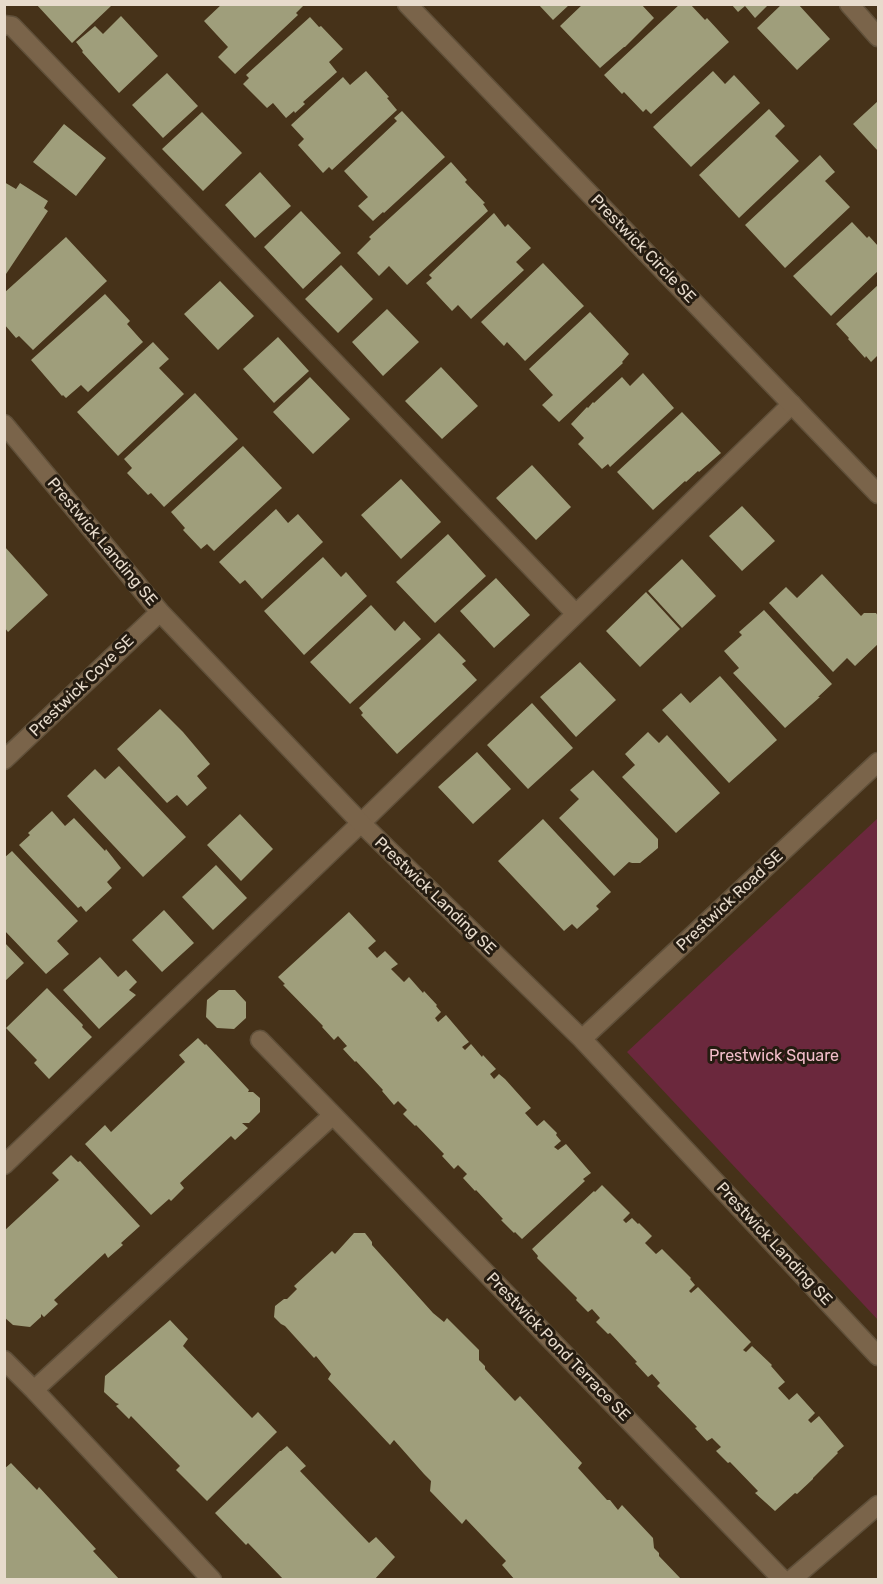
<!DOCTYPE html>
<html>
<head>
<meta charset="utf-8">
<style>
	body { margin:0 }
	#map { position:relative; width:883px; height:1584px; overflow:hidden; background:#463219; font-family:Rubik,sans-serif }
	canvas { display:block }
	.frame { position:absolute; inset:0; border:6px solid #e7dbcc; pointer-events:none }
</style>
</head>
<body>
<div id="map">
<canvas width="883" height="1584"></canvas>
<div class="frame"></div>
</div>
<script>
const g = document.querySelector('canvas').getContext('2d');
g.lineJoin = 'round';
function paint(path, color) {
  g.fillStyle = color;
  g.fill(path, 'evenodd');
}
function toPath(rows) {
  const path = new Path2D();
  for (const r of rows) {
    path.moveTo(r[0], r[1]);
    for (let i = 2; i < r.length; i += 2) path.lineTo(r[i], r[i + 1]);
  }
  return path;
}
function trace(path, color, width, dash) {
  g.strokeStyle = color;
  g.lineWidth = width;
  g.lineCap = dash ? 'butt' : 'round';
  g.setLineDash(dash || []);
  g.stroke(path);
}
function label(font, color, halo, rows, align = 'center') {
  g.font = font + ' Rubik,sans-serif';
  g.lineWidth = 6;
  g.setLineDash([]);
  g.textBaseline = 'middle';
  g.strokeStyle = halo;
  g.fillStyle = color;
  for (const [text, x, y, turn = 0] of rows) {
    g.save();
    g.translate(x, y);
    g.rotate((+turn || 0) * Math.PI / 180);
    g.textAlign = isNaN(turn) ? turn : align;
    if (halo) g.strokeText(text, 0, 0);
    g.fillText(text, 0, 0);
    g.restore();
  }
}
paint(toPath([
	[878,818,878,1320,627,1052]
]), '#6b283d');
paint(toPath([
	[36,4,110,4,111,6,72,43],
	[222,4,305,4,296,13,298,15,235,74,218,57,228,47,204,21],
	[538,4,570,4,553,20],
	[583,4,641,4,654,18,625,47,624,47,600,68,560,26],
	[680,4,690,4,705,20,707,18,729,42,651,114,646,109,643,112,624,92,622,94,604,75],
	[743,4,769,4,755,18,745,6,738,12,732,5],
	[782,4,798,4,830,39,797,70,757,28],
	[121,16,158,56,119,93,82,52,83,51,76,42,95,26,103,34],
	[310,17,319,27,321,26,343,49,329,62,337,72,303,102,305,104,295,113,294,111,286,118,273,103,267,108,243,84,249,78,246,75],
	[366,71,389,97,387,98,397,110,332,170,329,167,323,173,298,145,304,139,291,125,343,77,350,85],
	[713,71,725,84,734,75,760,103,691,167,653,127],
	[167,73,198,106,163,138,132,105],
	[878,101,878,151,853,124],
	[769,109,785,126,775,136,799,161,739,218,699,175],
	[402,111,445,157,384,213,383,212,373,221,358,206,368,197,344,171,397,121,394,118],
	[202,112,242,153,203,191,162,149],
	[64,124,106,158,76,196,33,162],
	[820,155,835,172,825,181,850,207,785,268,745,225],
	[451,162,467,180,465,182,485,203,483,204,488,211,407,285,389,266,379,276,357,253,371,239,369,237],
	[260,172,291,206,255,238,225,205],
	[4,182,16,189,20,183,48,201,44,208,48,211,4,277],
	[301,211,341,253,303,289,264,247],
	[494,213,505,227,508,224,531,248,516,262,524,270,471,319,458,305,452,311,426,283,432,278,429,275],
	[852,222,867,238,869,236,878,246,878,271,831,316,793,276],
	[66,237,107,281,33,350,19,336,16,338,4,324,4,293],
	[543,263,584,306,525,361,507,342,504,346,481,322],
	[341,265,373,299,338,333,305,299],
	[220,281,254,316,218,350,184,314],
	[878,285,878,355,871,362,866,356,865,358,848,339,849,338,836,324],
	[105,294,130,321,127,324,143,342,88,392,81,385,66,398,63,395,62,396,31,360],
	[387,309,419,342,383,376,352,342],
	[590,312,629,354,622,362,623,363,559,422,542,405,553,395,529,369],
	[278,337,309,371,274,403,243,369],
	[153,342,169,359,159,368,184,394,118,456,77,412],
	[441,367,478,406,442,439,405,401],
	[643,373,674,408,610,467,608,464,602,469,578,444,584,438,571,424,587,407,588,408,593,402,594,403,622,377,630,386],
	[310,377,350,419,313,454,273,412],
	[195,393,238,439,164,507,151,493,148,495,127,473,132,468,124,459],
	[682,412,721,453,699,472,698,471,686,482,685,481,653,510,617,472],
	[243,446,282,488,214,551,207,544,201,549,183,530,185,528,171,512],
	[532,465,571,507,536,540,496,498],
	[401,479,441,522,401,559,361,515],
	[742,506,775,541,742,571,709,536],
	[276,509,288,523,298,514,323,542,262,599,245,580,240,584,219,562],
	[448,534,486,576,435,623,396,582],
	[5,547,48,595,8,632,5,628],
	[323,557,341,577,346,572,367,596,304,655,264,611],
	[682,559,716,596,682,628,648,591],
	[822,574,861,616,864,613,876,613,878,616,878,644,855,666,847,658,833,672,769,603,786,587,797,598],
	[496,578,530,615,494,648,460,611],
	[646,592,680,629,640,667,606,631],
	[371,605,395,631,404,621,421,639,350,704,310,662],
	[764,610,832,684,818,697,820,697,785,728,733,673,739,668,724,651,742,635,739,632],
	[439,633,466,661,462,664,477,680,397,754,361,715,363,713,359,708],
	[580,662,616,700,576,737,540,697],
	[720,676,777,740,729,783,662,710,681,693,690,703],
	[532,703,573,748,528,789,487,745],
	[160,709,183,732,210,764,197,776,207,788,187,806,177,795,167,803,117,749],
	[648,732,659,743,667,735,720,793,676,833,622,777,635,765,625,754],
	[477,752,511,789,473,824,438,787],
	[119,766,186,837,143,877,67,796,95,769,105,779],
	[593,770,658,839,658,848,640,863,632,863,629,862,614,876,559,818,579,799,570,790],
	[52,811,65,826,74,818,105,851,106,849,121,868,107,882,112,888,86,912,81,906,78,908,19,845,30,835,28,833],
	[240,814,273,849,241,881,207,845],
	[543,819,611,892,596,906,599,909,577,929,572,924,564,931,498,861],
	[12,851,78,921,57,941,69,954,46,974,4,930,4,858],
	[216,865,247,898,213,930,182,897],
	[164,910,194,943,162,972,132,940],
	[349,912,376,941,368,948,377,958,385,951,398,964,391,969,404,982,409,977,423,993,424,991,437,1005,436,1006,441,1012,435,1018,438,1022,446,1015,469,1042,462,1047,465,1050,471,1044,482,1057,483,1055,496,1069,490,1074,494,1079,499,1074,505,1079,531,1108,525,1113,537,1126,544,1120,557,1133,556,1135,561,1141,554,1147,558,1150,566,1144,591,1173,583,1179,585,1181,522,1239,515,1232,514,1233,501,1220,503,1219,476,1190,475,1191,463,1178,467,1174,458,1165,454,1169,442,1156,444,1154,416,1125,415,1126,403,1114,407,1110,398,1101,394,1105,382,1091,383,1090,356,1061,355,1062,343,1049,347,1046,338,1036,334,1040,322,1027,323,1026,283,985,285,984,278,977],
	[4,942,24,963,4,982],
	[100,957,118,977,126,970,137,982,129,990,136,995,99,1029,63,990],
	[47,988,83,1025,82,1027,92,1037,49,1079,34,1063,37,1060,6,1028],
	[219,990,235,990,246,1002,246,1018,234,1029,217,1028,206,1017,207,1000],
	[198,1038,205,1045,206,1044,249,1090,248,1092,253,1092,260,1098,260,1112,249,1123,242,1123,248,1128,235,1140,231,1136,180,1183,184,1188,171,1201,169,1199,151,1215,85,1144,105,1125,111,1132,185,1062,179,1055],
	[71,1155,78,1162,80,1161,140,1226,121,1243,123,1245,108,1258,105,1253,54,1300,58,1304,44,1317,41,1314,41,1317,30,1327,13,1325,4,1317,4,1231,59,1180,52,1173],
	[602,1185,630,1213,623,1220,626,1223,632,1218,638,1224,639,1223,652,1236,645,1243,656,1254,662,1249,691,1278,690,1279,695,1285,689,1291,691,1293,698,1287,751,1342,743,1350,746,1352,752,1346,772,1365,771,1366,785,1382,778,1388,789,1400,797,1393,815,1413,808,1420,811,1423,819,1416,844,1446,837,1452,838,1453,813,1478,813,1479,797,1494,795,1493,775,1511,755,1493,758,1491,730,1462,728,1463,716,1451,721,1447,712,1438,707,1441,695,1428,697,1427,657,1386,660,1383,652,1374,648,1377,635,1363,637,1362,610,1333,608,1334,596,1322,600,1318,592,1309,588,1312,576,1300,577,1298,537,1258,538,1256,532,1249,594,1191,595,1192],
	[354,1233,365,1233,372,1242,372,1245,433,1313,444,1322,447,1318,479,1350,479,1360,485,1366,485,1369,515,1401,520,1396,582,1463,578,1468,607,1500,610,1500,618,1510,622,1505,653,1538,654,1548,659,1553,659,1556,682,1580,515,1580,502,1565,506,1561,466,1519,462,1524,430,1491,431,1481,424,1474,394,1440,390,1445,328,1379,331,1374,316,1356,314,1358,285,1326,281,1324,274,1317,275,1306,284,1299,287,1299,297,1289,294,1286,332,1251,335,1254],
	[170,1320,188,1339,183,1346,252,1418,258,1412,277,1432,207,1501,176,1470,180,1466,131,1416,129,1419,116,1406,119,1404,116,1403,104,1392,105,1376],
	[287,1446,306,1466,300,1471,369,1543,376,1537,395,1557,374,1580,284,1580,248,1543,246,1545,215,1513,280,1451,281,1451],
	[11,1463,37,1490,39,1487,96,1549,93,1551,120,1580,4,1580,4,1469]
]), '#9f9e7b');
const lane = toPath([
	[849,4,878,37],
	[4,25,12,26,576,614],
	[260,1040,333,1115],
	[4,1165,361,823,792,404],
	[4,1360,34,1390],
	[212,1580,34,1390,333,1115,783,1580],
	[791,1580,878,1505]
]);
const street = toPath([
	[4,424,160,612,361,823,582,1039,878,1356],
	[4,760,160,612],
	[582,1039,878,762]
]);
const secondary = toPath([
	[407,4,878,494]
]);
trace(lane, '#60503a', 21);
trace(street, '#60503a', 21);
trace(secondary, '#60503a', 21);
trace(lane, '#7a644a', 18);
trace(street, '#7a644a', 18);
trace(secondary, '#7a644a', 18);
label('16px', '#e7dbcc', '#251c11', [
	["Prestwick Circle SE",643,249,46],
	["Prestwick Landing SE",102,542,50],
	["Prestwick Cove SE",82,686,-44],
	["Prestwick Landing SE",435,896,44],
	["Prestwick Road SE",730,901,-43],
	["Prestwick Landing SE",774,1244,47],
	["Prestwick Pond Terrace SE",558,1347,46]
]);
label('16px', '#f3beca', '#251c11', [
	["Prestwick Square",774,1056]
]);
</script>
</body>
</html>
